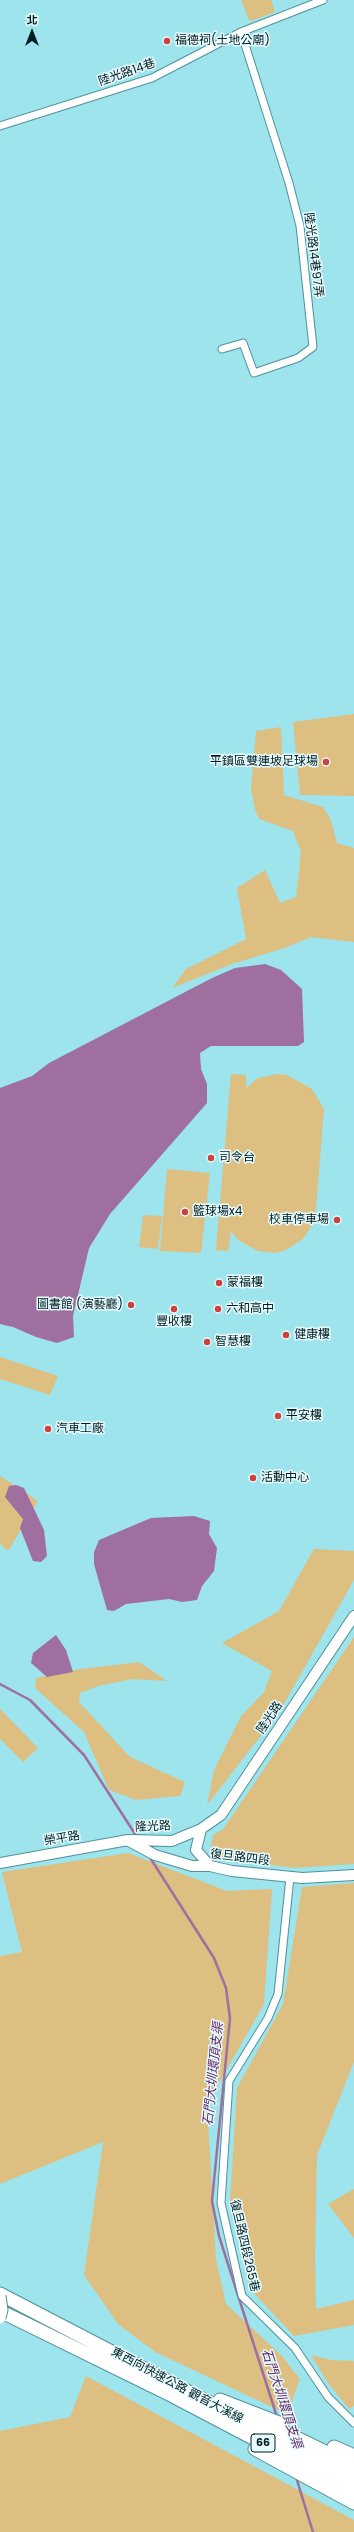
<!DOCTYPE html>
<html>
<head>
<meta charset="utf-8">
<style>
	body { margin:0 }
	#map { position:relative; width:354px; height:2532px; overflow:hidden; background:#9de4ed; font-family:Poppins,"Noto Sans TC",sans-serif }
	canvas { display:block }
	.north { position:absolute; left:12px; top:12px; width:40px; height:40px; -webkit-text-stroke:3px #e7fbfe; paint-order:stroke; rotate:0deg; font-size:11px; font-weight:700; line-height:16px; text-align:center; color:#011d21 }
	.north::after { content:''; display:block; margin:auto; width:14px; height:18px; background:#011d21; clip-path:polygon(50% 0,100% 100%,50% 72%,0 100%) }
</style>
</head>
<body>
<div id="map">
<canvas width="354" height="2532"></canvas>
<div class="north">北</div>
</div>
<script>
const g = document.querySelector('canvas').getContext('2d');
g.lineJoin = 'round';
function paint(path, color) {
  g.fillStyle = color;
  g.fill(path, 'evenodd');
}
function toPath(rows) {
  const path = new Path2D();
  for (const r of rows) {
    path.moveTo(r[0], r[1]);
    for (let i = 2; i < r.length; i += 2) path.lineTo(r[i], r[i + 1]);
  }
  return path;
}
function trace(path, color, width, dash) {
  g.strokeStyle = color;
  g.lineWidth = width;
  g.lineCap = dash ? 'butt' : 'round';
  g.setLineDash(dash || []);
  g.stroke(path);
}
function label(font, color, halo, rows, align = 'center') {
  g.font = font + ' Poppins,"Noto Sans TC",sans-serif';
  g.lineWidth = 3;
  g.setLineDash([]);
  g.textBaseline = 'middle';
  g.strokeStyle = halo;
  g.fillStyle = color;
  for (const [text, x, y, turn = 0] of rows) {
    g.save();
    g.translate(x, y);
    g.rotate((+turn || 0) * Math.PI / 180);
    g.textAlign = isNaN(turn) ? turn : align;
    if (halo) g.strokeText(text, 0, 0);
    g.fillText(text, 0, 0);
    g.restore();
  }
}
paint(toPath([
	[241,0,271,0,275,12,251,21,249,20],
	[354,714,354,796,300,795,293,722],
	[281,727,284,795,323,807,331,820,337,843,354,848,354,942,311,937,285,948,232,964,172,988,186,969,246,939,237,888,265,870,280,903,296,897,301,852,293,831,259,819,255,810,251,789,256,731],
	[231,1074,246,1075,246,1088,258,1078,277,1074,287,1075,312,1089,324,1109,315,1221,303,1239,286,1250,275,1253,258,1251,238,1240,231,1231,228,1251,216,1250],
	[167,1169,210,1173,201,1253,160,1251],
	[143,1215,162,1216,158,1249,139,1247],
	[0,1357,58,1376,50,1395,0,1379],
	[0,1476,38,1501,8,1551,0,1544],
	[314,1549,354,1551,354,1580,280,1711,207,1805,214,1770,241,1716,264,1692,272,1671,222,1643,279,1611],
	[354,1637,354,1864,294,1868,217,1858,211,1846,213,1835,223,1829],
	[139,1662,167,1681,133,1679,98,1686,80,1693,79,1702,130,1757,185,1782,180,1796,136,1800,109,1790,84,1732,35,1688,36,1678,81,1669],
	[0,1709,38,1748,23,1762,0,1739],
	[128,1853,227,1891,272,1889,264,2004,207,2104,216,2259,226,2304,282,2356,300,2379,287,2414,155,2352,118,2324,84,2275,103,2142,0,2184,0,1956,22,1952,2,1872],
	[354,1883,354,2062,317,2155,315,2258,316,2309,354,2300,354,2325,294,2336,250,2289,230,2202,237,2088,283,2004,302,1887],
	[354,2189,354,2238,328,2204],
	[311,2355,331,2360,354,2361,354,2406,349,2409,328,2383],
	[86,2376,354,2520,354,2532,0,2532,0,2431,70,2417]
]), '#dcbf81');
paint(toPath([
	[265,964,281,970,302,989,304,1042,298,1046,211,1046,200,1053,201,1069,207,1084,207,1103,110,1214,89,1248,73,1316,74,1337,57,1343,36,1337,13,1327,0,1324,0,1088,32,1076,49,1063,212,978,235,968],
	[16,1485,24,1488,44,1530,47,1556,41,1562,33,1561,20,1528,23,1519,5,1497,9,1486],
	[194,1516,210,1521,209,1534,217,1548,214,1571,202,1586,197,1600,182,1602,169,1599,126,1604,114,1611,107,1610,94,1564,94,1552,99,1540,151,1518],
	[56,1635,66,1650,73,1672,47,1677,31,1663,33,1653]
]), '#9e6f9f');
trace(toPath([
	[0,1684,30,1700,84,1755,137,1837],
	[149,1856,214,1958,226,1988,230,2018,212,2201,219,2236,277,2417],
	[296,2477,313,2532]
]), '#9e6f9f', 2.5);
const street = toPath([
	[0,126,152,78,241,32,323,0],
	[222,349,243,343,254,373,298,358,313,347,300,226,289,183,241,32],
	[290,1877,278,1994,268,2018,229,2081,221,2203,242,2296,295,2348,328,2397,354,2423]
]);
const secondary = toPath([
	[201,1829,196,1850,210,1866],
	[129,1841,155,1855,192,1866,210,1866,232,1871,302,1878,354,1875],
	[0,1863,128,1840,172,1841,201,1829,221,1815,354,1616]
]);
const highway = toPath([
	[0,2294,354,2478],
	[0,2311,173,2396,354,2491],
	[220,2400,279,2423],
	[268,2424,354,2466],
	[334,2447,354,2456],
	[255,2449,354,2503]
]);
trace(street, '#4d929b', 9);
trace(secondary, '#4d929b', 12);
trace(highway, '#4d929b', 15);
trace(street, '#fff', 7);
trace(secondary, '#fff', 10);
trace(highway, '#fff', 13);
const primaryBridge = toPath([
	[0,2296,2,2310,0,2318]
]);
trace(primaryBridge, '#4d929b', 13, []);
trace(primaryBridge, '#fff', 11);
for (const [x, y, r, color] of [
	[167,41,4,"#ce403c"],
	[326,762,4,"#ce403c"],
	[211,1158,4,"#ce403c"],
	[185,1212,4,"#ce403c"],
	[337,1220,4,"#ce403c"],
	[219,1283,4,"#ce403c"],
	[131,1305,4,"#ce403c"],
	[174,1309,4,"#ce403c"],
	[218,1309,4,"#ce403c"],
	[286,1335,4,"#ce403c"],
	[207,1342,4,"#ce403c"],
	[278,1416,4,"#ce403c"],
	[48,1429,4,"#ce403c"],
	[253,1478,4,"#ce403c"]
]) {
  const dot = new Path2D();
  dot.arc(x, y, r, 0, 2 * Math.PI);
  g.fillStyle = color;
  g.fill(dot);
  trace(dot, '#e7fbfe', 1.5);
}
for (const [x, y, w] of [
	[263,2443,24]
]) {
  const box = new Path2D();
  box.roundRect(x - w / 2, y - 9, w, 18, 3);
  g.fillStyle = '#e7fbfe';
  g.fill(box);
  trace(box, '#011d21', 1);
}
label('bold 11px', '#011d21', null, [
	["66",263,2443]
]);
label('12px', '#011d21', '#e7fbfe', [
	["福德祠(土地公廟)",175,41],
	["平鎮區雙連坡足球場",318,762,"right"],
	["司令台",219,1158],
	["籃球場x4",193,1212],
	["校車停車場",329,1220,"right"],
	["蒙福樓",227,1283],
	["圖書館 (演藝廳)",123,1305,"right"],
	["六和高中",226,1309],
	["豐收樓",174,1322,"center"],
	["健康樓",294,1335],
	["智慧樓",215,1342],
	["平安樓",286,1416],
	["汽車工廠",56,1429],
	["活動中心",261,1478]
], 'left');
label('12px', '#011d21', '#e7fbfe', [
	["陸光路14巷",127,73,-19],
	["陸光路14巷97弄",313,255,83],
	["陸光路",270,1718,-56],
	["隆光路",153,1827,-2],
	["榮平路",62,1839,-10],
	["復旦路四段",240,1858,7],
	["復旦路四段265巷",244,2246,77],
	["東西向快速公路 觀音大溪線",177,2386,28]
]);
label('italic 13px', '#642866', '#e7fbfe', [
	["石門大圳環頂支渠",214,2074,-84],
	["石門大圳環頂支渠",281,2399,72]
]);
</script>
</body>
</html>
